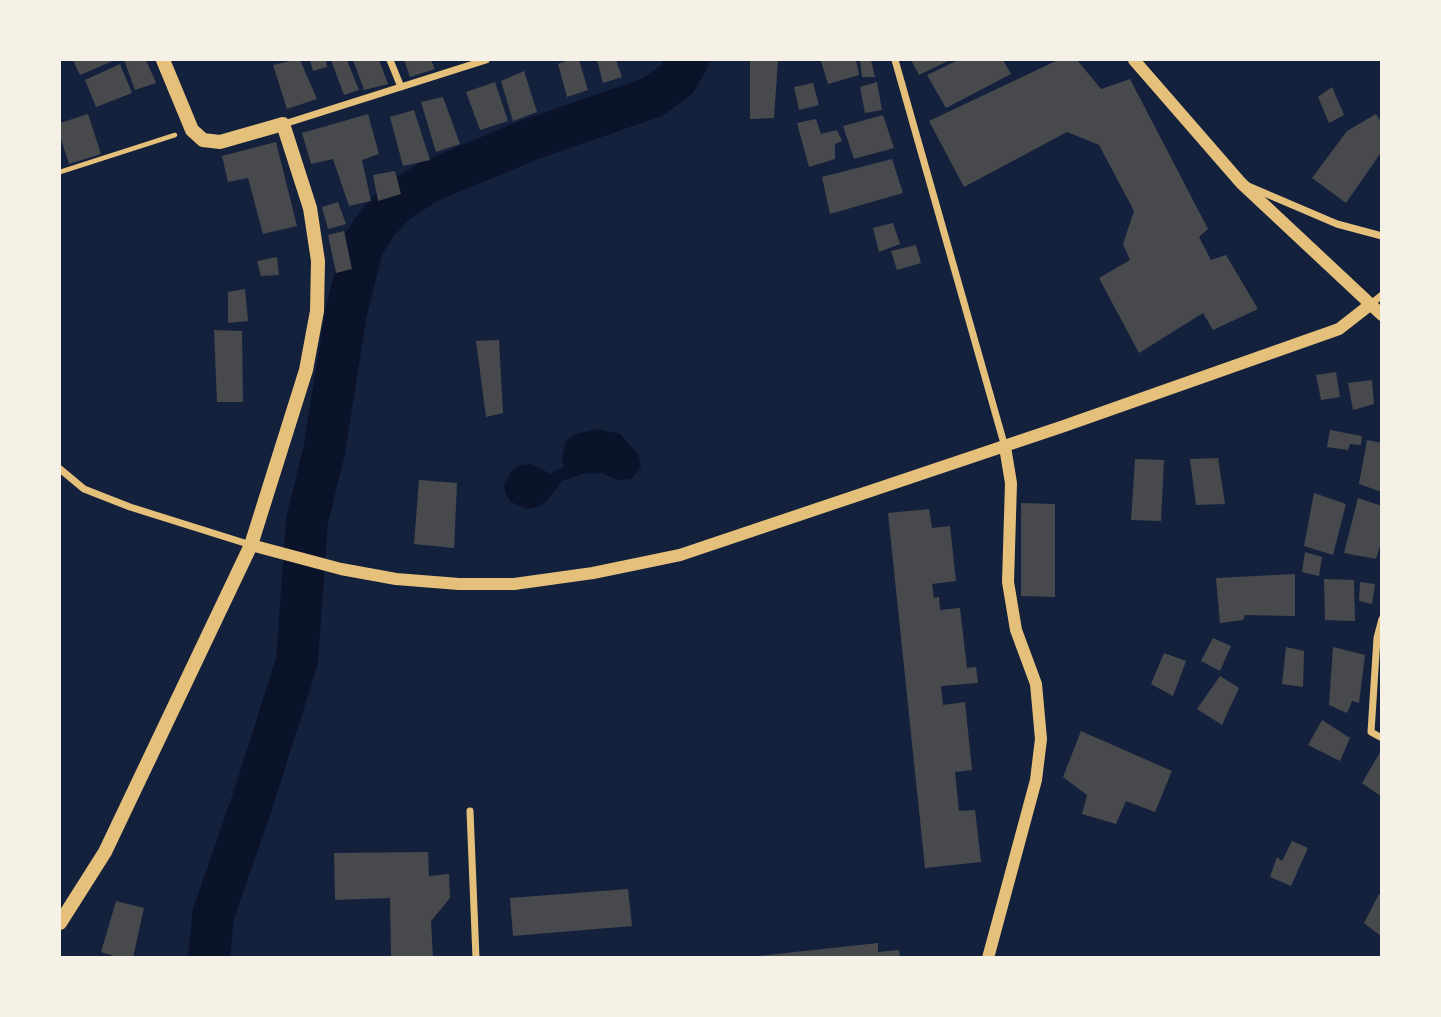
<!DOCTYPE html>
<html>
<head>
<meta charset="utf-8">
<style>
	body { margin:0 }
	#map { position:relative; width:1441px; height:1017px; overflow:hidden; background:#14213d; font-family:"Alegreya Sans",sans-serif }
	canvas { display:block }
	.frame { position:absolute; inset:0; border:61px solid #f6f1e7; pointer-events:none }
</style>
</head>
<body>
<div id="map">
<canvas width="1441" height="1017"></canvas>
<div class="frame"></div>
</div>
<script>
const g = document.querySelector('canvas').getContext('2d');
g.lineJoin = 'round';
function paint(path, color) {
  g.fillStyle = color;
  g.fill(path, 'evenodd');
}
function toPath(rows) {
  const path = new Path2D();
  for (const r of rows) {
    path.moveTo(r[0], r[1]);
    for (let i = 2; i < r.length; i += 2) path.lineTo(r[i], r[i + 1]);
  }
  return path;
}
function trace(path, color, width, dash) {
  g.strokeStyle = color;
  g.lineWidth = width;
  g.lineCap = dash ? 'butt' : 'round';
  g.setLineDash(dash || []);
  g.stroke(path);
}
paint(toPath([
	[599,429,620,434,638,454,641,468,631,479,617,480,602,473,582,474,562,481,547,501,538,507,527,509,511,502,506,495,504,485,511,471,518,466,531,464,551,474,564,466,562,457,566,441,575,434]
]), '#0b132b');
trace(toPath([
	[209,958,213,915,252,803,297,661,307,521,324,451,346,313,363,245,378,222,396,203,428,182,529,140,653,97,677,79,688,60]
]), '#0b132b', 42);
paint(toPath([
	[73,60,115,60,80,75],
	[124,60,146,60,156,83,135,90],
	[295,60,300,60,317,99,287,109,273,65],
	[310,60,326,60,327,67,313,71],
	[331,60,347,60,359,90,344,95],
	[353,60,379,60,388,84,364,90],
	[404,60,431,60,435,69,410,77],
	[569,60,579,60,588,90,567,97,558,64],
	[597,60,616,60,622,77,603,83],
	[750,60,778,60,774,118,750,119],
	[825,60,856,60,859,75,828,84,821,61],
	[860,60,871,60,875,77,862,77],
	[911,60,950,60,919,75],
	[958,60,1003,60,1011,74,946,108,927,75],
	[1058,60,1077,60,1101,89,1130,79,1208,229,1199,237,1211,260,1226,255,1258,309,1213,330,1203,313,1139,353,1099,278,1130,260,1123,244,1134,211,1099,145,1067,132,964,187,929,121],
	[120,64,132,93,96,107,85,80],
	[524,71,537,112,513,121,501,81],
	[495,82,508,121,480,130,466,92],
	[877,82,882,110,865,113,860,87],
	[813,83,819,105,799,110,794,87],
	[1332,87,1344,115,1329,123,1318,97],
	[443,97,460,144,436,152,421,102],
	[414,110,430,160,403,166,390,117],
	[88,114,101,154,69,164,60,136,60,123],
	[368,114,379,154,362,160,371,201,349,206,333,159,311,164,302,133],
	[1376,114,1382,124,1382,151,1346,203,1312,178,1347,131],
	[883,115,894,148,854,159,843,126],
	[816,119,821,134,837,130,842,141,835,144,835,159,809,167,797,123],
	[276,142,297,226,263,234,248,178,228,182,222,156],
	[892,159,903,193,830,214,822,177],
	[395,171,401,194,378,201,373,175],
	[338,202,346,224,328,229,322,207],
	[893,223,900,244,879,252,873,228],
	[344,231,352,269,336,273,328,235],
	[916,245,921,263,897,270,891,251],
	[277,257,279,275,261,276,257,261],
	[245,289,248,321,228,323,228,292],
	[214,330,242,331,243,402,217,402],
	[499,340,503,413,486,417,476,341],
	[1336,372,1340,397,1321,400,1316,375],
	[1372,380,1374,404,1353,410,1348,383],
	[1330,430,1362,436,1361,445,1350,444,1348,450,1327,447],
	[1367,440,1382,443,1382,492,1359,484],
	[1218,458,1225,504,1196,505,1190,459],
	[1135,459,1164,460,1161,521,1131,520],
	[419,480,457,483,454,548,414,544],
	[1314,493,1346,504,1333,555,1304,546],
	[1358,498,1382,506,1382,540,1376,559,1344,553],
	[1021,503,1055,504,1055,597,1021,596],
	[929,509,932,528,950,526,956,581,932,584,934,598,939,597,940,610,960,608,967,668,976,667,978,683,941,686,943,705,965,702,972,770,955,772,959,811,975,810,981,862,925,868,888,513],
	[1305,552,1322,557,1319,576,1302,572],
	[1295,574,1295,616,1245,615,1243,620,1220,623,1216,578],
	[1324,579,1354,580,1355,621,1325,620],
	[1360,582,1375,584,1372,604,1359,601],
	[1213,638,1231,646,1220,671,1201,661],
	[1286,647,1304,651,1303,687,1282,684],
	[1333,647,1365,655,1359,703,1352,701,1347,713,1329,705],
	[1164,653,1186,661,1173,696,1151,684],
	[1220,676,1239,688,1222,725,1197,709],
	[1322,720,1350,738,1340,761,1308,745],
	[1081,731,1172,771,1155,812,1126,801,1116,824,1082,814,1087,795,1063,777],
	[1382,749,1382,797,1362,783],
	[1292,841,1308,848,1291,886,1270,877,1277,857,1282,861],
	[428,852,429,876,449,874,450,898,431,921,433,958,391,958,390,898,335,900,334,853],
	[628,889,632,926,513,936,510,898],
	[1379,894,1382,895,1382,937,1364,923],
	[116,901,144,908,133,958,120,958,101,952],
	[878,943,878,952,899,950,900,958,758,958,758,956]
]), '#48494c');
trace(toPath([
	[60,172,175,135]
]), '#e5c07b', 4.5);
trace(toPath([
	[390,60,401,87],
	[895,60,1005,447],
	[284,124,486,60],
	[1248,186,1337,224,1382,236],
	[1371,304,1382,295],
	[60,469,84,489,130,507,251,545],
	[1382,619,1377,638,1371,732,1382,738],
	[470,811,476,958]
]), '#e5c07b', 7);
trace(toPath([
	[1134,60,1241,183,1382,315],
	[251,545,341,569,396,579,459,584,514,584,593,573,680,555,1064,426,1339,329,1371,304],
	[988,958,1036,780,1041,739,1036,684,1016,630,1008,582,1011,483,1005,447]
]), '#e5c07b', 12);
trace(toPath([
	[60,923,105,852,251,545,306,370,317,311,318,261,310,208,283,124,220,142,203,140,192,130,163,60]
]), '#e5c07b', 14);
</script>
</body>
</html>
